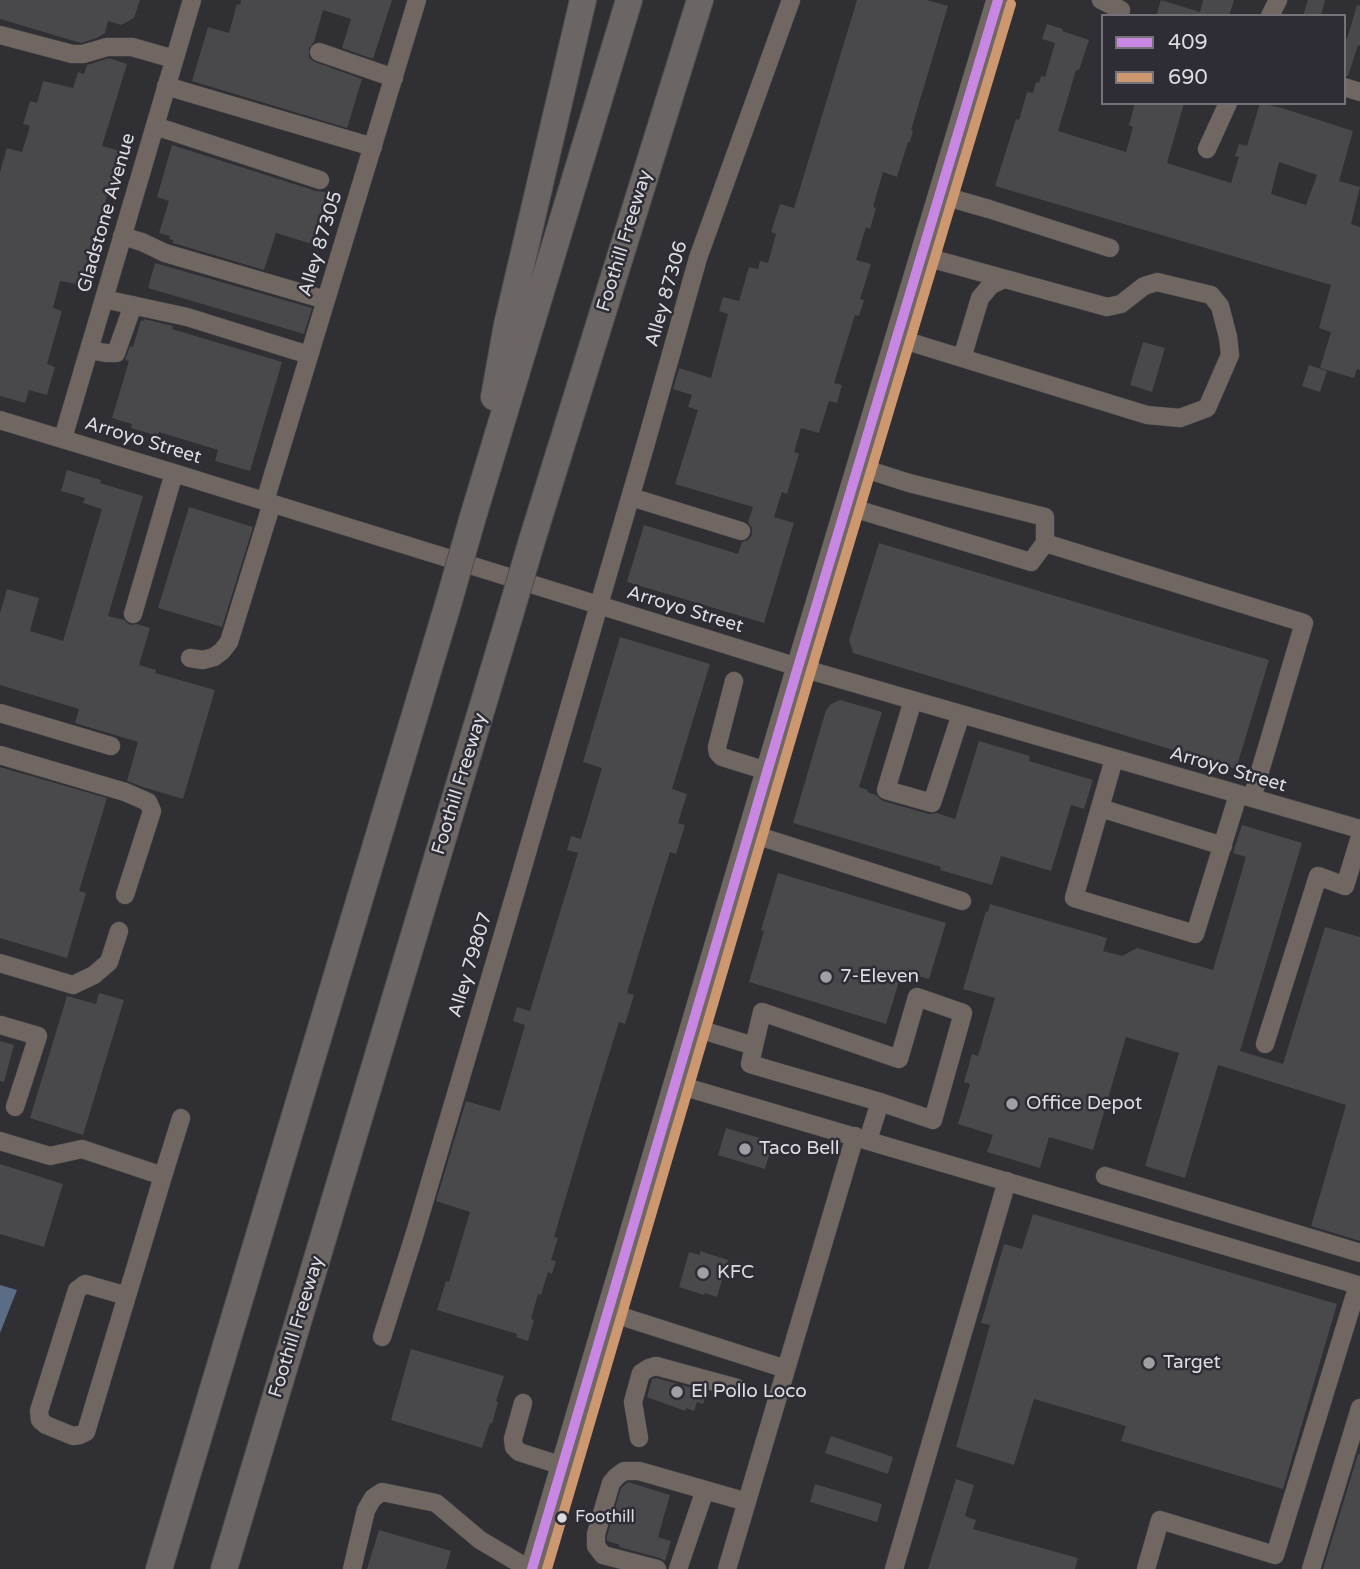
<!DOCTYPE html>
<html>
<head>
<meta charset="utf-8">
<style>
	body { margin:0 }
	#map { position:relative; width:1360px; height:1569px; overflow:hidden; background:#2f2f34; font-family:"Varela Round",sans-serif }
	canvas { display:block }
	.legend { position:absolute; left:1101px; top:14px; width:245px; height:91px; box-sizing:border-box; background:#2e2d36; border:2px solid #74737a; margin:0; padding:9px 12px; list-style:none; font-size:21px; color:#dcdce1 }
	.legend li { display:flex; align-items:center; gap:14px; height:35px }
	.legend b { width:35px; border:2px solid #74737a }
</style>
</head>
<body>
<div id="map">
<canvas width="1360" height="1569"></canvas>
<ul class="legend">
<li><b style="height:9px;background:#c787e3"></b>409</li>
<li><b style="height:9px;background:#cd976f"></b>690</li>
</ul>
</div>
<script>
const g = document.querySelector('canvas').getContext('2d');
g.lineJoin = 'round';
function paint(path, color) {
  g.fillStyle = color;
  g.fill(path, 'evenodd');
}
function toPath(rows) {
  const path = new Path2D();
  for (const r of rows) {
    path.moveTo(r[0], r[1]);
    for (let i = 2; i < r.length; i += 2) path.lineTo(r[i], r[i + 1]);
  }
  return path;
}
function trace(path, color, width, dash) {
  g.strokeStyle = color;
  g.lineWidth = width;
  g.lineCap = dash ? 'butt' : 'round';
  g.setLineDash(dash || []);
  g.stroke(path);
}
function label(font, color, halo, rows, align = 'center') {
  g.font = font + ' "Varela Round",sans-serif';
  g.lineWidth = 5;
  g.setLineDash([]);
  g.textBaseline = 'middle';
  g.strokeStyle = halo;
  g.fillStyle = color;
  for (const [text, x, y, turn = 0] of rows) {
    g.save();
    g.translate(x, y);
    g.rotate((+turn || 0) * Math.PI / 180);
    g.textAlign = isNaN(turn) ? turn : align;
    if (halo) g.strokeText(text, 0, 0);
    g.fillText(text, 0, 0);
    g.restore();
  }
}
paint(toPath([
	[0,1285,17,1290,0,1333]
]), '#5a6d86');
paint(toPath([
	[0,0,140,0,134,18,121,25,108,21,105,33,97,38,81,43,0,19],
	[241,0,392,0,373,59,342,48,351,19,323,10,314,42,309,48,309,58,315,62,362,79,347,128,192,81,208,27,229,33,237,4,240,5],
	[857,0,927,0,948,6,911,130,913,130,910,142,908,142,897,177,883,172,873,207,876,208,870,229,866,227,856,260,871,264,860,299,864,300,859,316,855,315,834,383,842,385,837,403,829,401,819,433,801,428,794,452,799,454,787,494,782,492,774,517,794,523,764,623,627,582,644,525,738,554,742,542,748,540,752,535,752,528,748,522,753,507,675,484,698,410,688,407,692,395,673,389,679,368,711,378,728,314,719,311,723,297,739,301,749,267,758,269,760,261,768,263,776,234,771,232,780,204,794,208],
	[1161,0,1200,12,1203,0,1234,0,1229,16,1156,16],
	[1308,0,1325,0,1321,16,1303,16],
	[1357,5,1360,6,1360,46,1358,45,1348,76,1344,76,1344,38,1347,39],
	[1047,24,1063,29,1062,31,1089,40,1079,70,1076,70,1058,131,1126,152,1133,127,1129,125,1135,103,1184,103,1167,163,1231,183,1239,157,1235,156,1239,144,1247,146,1260,103,1282,108,1353,131,1339,181,1360,187,1351,224,1360,227,1360,370,1357,369,1354,378,1320,368,1331,332,1319,328,1331,285,995,186,1016,119,1019,120,1027,92,1033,93,1036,82,1039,83,1041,76,1045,77,1055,43,1042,39],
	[1279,162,1317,175,1306,205,1271,194],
	[109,58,127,64,102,146,121,151,105,203,104,203,81,285,60,281,53,308,62,311,47,364,55,367,47,395,29,390,25,403,0,396,0,172,7,148,22,152,30,126,23,124,30,101,37,103,43,81,73,88,78,72,84,74,87,65],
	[172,145,316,191,327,192,312,244,276,233,264,270,173,243,173,240,169,239,170,236,159,233,169,201,157,197],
	[155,263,312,308,304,334,148,288],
	[144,319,173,326,172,329,282,362,250,471,215,461,218,450,159,432,158,436,131,428,132,424,112,418,129,361,125,360,130,346,133,347,141,320,144,321],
	[1143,342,1165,348,1152,392,1130,385],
	[1309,365,1327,371,1320,392,1302,386],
	[67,470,101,480,100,483,143,496,108,616,124,620,130,625,137,624,150,628,139,665,156,670,155,673,215,690,183,799,143,787,127,781,138,742,75,723,79,709,0,685,0,613,7,589,39,598,30,631,63,641,102,509,83,503,85,498,61,491],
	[189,507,253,527,222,627,158,608],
	[879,543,1269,660,1236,769,853,653,849,640],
	[620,637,710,664,672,789,687,794,678,823,685,825,676,854,670,852,650,916,627,993,634,995,625,1024,619,1022,584,1136,554,1237,558,1238,551,1260,556,1261,552,1274,548,1272,541,1295,538,1294,531,1319,534,1320,528,1341,516,1337,517,1334,437,1310,446,1281,449,1282,470,1212,436,1201,466,1101,500,1111,525,1025,513,1021,517,1007,530,1011,578,853,567,850,571,836,581,839,602,768,583,762],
	[840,700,882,712,859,787,868,790,867,792,876,795,883,801,929,814,937,813,955,819,979,741,1030,756,1029,761,1093,780,1084,809,1071,805,1051,871,1001,856,992,885,940,870,941,867,793,823,826,710,831,704],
	[0,767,107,798,79,891,86,893,67,958,0,938],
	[1242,825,1302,843,1240,1051,1283,1064,1325,927,1360,937,1360,1241,1311,1226,1346,1105,1218,1065,1185,1178,1145,1166,1179,1053,1126,1037,1093,1150,1049,1137,1040,1168,987,1152,993,1135,958,1124,970,1084,964,1082,972,1054,978,1056,995,998,963,989,986,911,988,912,990,904,1107,938,1103,951,1122,956,1137,948,1213,970,1246,857,1233,853],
	[778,873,946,923,929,979,902,972,886,1024,749,982,764,931,761,930],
	[99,993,124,1000,83,1135,30,1118,67,996,96,1004],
	[0,1041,14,1045,4,1082,0,1081],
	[726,1128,773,1142,765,1169,718,1155],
	[0,1164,63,1184,44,1247,0,1234],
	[1033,1214,1337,1304,1283,1489,1121,1441,1126,1426,1034,1399,1014,1465,956,1447,990,1325,981,1323,1004,1244,1022,1249],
	[700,1251,728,1260,717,1297,705,1293,704,1295,679,1287,689,1252,700,1255],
	[411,1349,504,1376,496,1401,498,1402,492,1424,490,1423,482,1448,391,1420],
	[656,1378,707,1392,703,1404,697,1402,694,1411,686,1408,685,1411,647,1397,652,1379],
	[831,1436,893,1457,888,1474,825,1453],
	[1358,1454,1360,1454,1360,1569,1323,1569],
	[956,1479,974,1485,965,1516,976,1520,973,1529,1078,1558,1075,1569,928,1569],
	[628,1482,670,1495,658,1537,671,1541,665,1561,660,1558,619,1547,620,1545,607,1541,607,1536,621,1488],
	[815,1484,882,1504,877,1522,810,1502],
	[379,1530,451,1551,446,1569,367,1569]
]), '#49484b');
const minor = toPath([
	[1101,0,1121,10],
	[1270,16,1278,0],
	[0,35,72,54,83,54,107,47,132,47,174,59],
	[319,52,394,78],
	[166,86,373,147],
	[1344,87,1360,92],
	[155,126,320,180],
	[1207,149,1228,103],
	[940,195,989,209,1110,248],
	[122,236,142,242,165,253,326,300],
	[104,299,187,317,309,355],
	[897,338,1147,415,1180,418,1207,408,1230,355,1228,337,1220,306,1211,295,1157,282,1144,286,1121,304,1107,307,922,256],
	[89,350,106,353,116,353,133,305],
	[962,358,980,298,991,285,1004,279],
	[0,420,174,473,798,667,1360,829],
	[63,438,192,0],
	[631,497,741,531],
	[265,501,417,0],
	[846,506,1031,562,1045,543,1045,517,909,483,859,467],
	[1045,543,1304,623,1252,798],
	[133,614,174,473],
	[190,658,203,660,214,657,222,651,229,642,272,503],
	[734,681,717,747,718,753,722,757,767,771],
	[913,700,886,790,932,803,961,714],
	[0,713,111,746],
	[0,755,125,792,148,802,152,811,125,895],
	[1114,759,1074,898,1195,934,1238,795],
	[1100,808,1223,846],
	[749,833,962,901],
	[0,963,73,985,94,975,109,962,119,931],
	[0,1025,38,1036,15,1107],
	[692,1027,754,1046,750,1064,880,1102,868,1140],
	[1265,1044,1318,876,1345,886,1360,837],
	[754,1046,762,1012,899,1059,917,997,963,1013,933,1120,880,1102],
	[675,1084,1358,1285,1275,1555,1160,1520,1146,1569],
	[0,1141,50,1156,82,1149,163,1176,86,1432,80,1435,73,1436,46,1425,40,1420,39,1411,77,1290,85,1284,127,1296],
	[163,1176,181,1118],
	[1105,1176,1360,1253],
	[608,1312,786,1369],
	[382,1337,415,1233,522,870,646,443,698,258,791,0],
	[523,1403,513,1439,514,1447,519,1452,563,1466],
	[639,1438,633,1402,641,1373,649,1368,656,1366,737,1388],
	[352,1569,366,1510,373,1498,382,1492,436,1503,480,1540,529,1569],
	[657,1569,603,1555,596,1546,596,1534,611,1483,616,1477,624,1471,639,1471,747,1502],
	[678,1569,705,1490],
	[727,1569,855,1136],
	[894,1569,1007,1181],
	[1311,1569,1360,1408]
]);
const major = toPath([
	[532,1569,798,667,998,0]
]);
const highway = toPath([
	[494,397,507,325,583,0],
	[472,520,629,0],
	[533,537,700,0],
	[159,1569,449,601],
	[224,1569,509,618]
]);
trace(minor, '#4c4c4f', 19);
trace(major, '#4c4c4f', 24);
trace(highway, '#4c4c4f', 28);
trace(minor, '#706762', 18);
trace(major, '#706763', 23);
trace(highway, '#6b6663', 26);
const highwayBridge = toPath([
	[449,601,472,520],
	[509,618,533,537]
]);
trace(highwayBridge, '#4c4c4f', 28, []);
trace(highwayBridge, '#6b6663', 26);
trace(toPath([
	[532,1569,798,667,998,0]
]), '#c787e3', 10);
trace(toPath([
	[547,1569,811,671,1011,4]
]), '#cd976f', 10);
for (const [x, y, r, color] of [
	[826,977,7,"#9f9fa4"],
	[1012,1104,7,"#9f9fa4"],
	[745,1149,7,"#9f9fa4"],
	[703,1273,7,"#9f9fa4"],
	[1149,1363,7,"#9f9fa4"],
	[677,1392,7,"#9f9fa4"],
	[562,1518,6,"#dcdce1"]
]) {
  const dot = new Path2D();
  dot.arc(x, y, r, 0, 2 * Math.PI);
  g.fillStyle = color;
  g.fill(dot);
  trace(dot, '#2e2d36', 2.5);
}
label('17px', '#dcdce1', '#2e2d36', [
	["Foothill",575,1518]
], 'left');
label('19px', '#dcdce1', '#2e2d36', [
	["Gladstone Avenue",107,213,-74],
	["Foothill Freeway",625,241,-73],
	["Alley 87305",321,244,-73],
	["Alley 87306",667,294,-74],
	["Arroyo Street",143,441,17],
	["Arroyo Street",685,610,17],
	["Arroyo Street",1228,770,16],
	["Foothill Freeway",460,784,-73],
	["Alley 79807",471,965,-73],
	["Foothill Freeway",297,1327,-73]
]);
label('19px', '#dcdce1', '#2e2d36', [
	["7-Eleven",840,977],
	["Office Depot",1026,1104],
	["Taco Bell",759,1149],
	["KFC",717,1273],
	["Target",1163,1363],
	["El Pollo Loco",691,1392]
], 'left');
</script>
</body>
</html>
